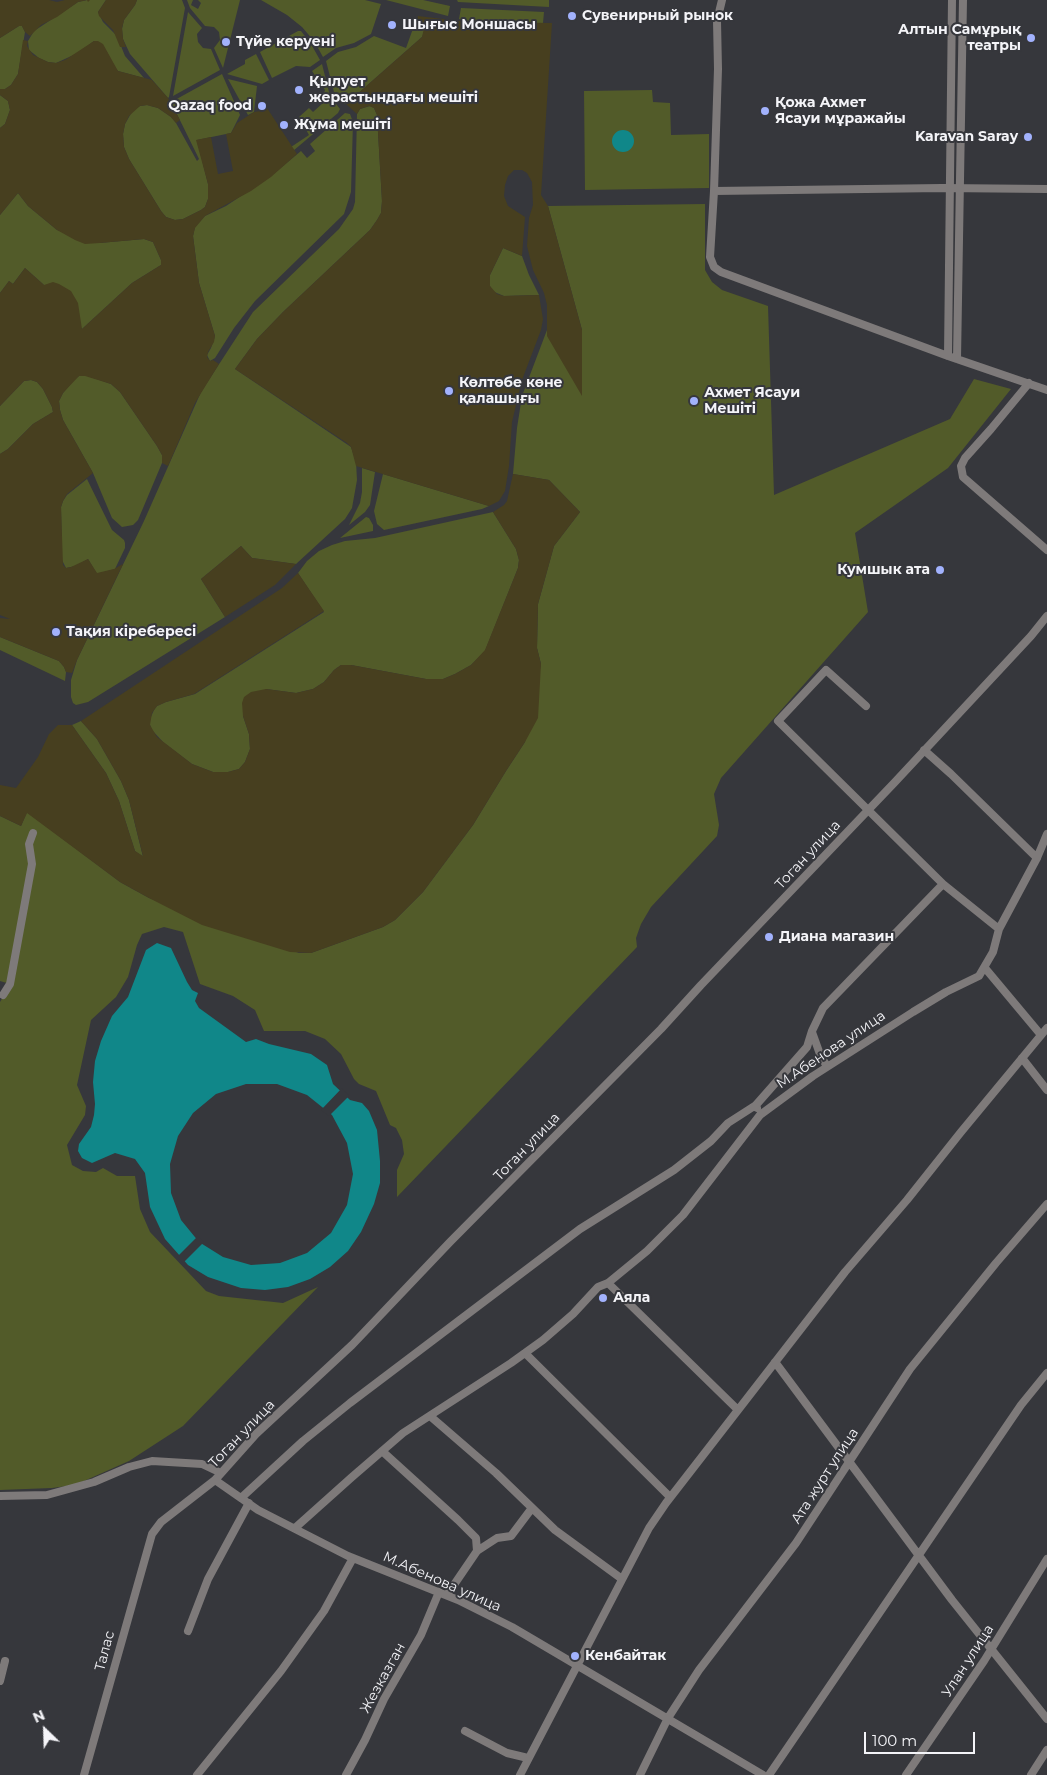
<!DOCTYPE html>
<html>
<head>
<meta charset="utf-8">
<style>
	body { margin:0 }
	#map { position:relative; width:1047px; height:1775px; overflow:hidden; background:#36373c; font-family:Montserrat,sans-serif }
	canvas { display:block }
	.north { position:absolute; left:20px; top:1705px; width:50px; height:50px; -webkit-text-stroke:4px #36373c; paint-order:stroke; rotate:336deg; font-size:14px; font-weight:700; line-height:20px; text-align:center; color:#f4f4f8 }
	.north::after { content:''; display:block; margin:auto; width:18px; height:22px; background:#f4f4f8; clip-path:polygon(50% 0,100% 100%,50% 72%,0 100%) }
	.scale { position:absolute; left:864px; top:1732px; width:111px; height:22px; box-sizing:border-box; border:2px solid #f4f4f8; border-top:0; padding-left:6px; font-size:15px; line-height:18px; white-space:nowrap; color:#f4f4f8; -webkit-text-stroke:4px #36373c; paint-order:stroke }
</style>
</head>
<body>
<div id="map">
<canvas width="1047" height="1775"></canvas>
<div class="north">N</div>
<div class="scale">100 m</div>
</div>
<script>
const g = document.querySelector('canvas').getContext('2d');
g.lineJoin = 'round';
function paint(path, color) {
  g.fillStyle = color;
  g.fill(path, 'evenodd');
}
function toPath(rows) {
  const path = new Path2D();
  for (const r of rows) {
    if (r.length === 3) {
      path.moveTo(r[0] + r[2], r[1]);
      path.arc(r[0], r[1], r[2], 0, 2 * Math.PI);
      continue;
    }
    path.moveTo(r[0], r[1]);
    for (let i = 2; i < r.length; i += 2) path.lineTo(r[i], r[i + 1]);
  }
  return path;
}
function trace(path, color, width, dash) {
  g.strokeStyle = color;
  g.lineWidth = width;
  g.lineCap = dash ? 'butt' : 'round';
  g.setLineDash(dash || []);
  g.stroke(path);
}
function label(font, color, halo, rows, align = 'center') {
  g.font = font + ' Montserrat,sans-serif';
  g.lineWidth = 4;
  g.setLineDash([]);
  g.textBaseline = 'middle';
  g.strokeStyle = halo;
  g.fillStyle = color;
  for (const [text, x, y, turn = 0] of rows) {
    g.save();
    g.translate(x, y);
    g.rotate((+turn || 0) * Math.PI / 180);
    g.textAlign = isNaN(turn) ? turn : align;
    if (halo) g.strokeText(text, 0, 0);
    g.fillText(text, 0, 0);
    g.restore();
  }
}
paint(toPath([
	[87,0,106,0,98,12,103,22,117,36,125,56,144,78,118,71,112,64,107,52,94,41,78,53,56,63,48,62,39,58,29,50,28,41,34,31,78,2],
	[137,0,182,0,185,8,169,97,168,98,130,54,123,39,122,29,124,20,135,5],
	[187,0,193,0,191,5,198,9,201,3,198,0,240,0,223,68,214,48,220,40,219,32,214,27,205,26,190,8],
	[261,0,365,0,381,4,371,34,354,43,336,48,323,57,314,41,302,27,287,15],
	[386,0,423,0,450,6,448,16],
	[457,0,549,0,549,7,458,2],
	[461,8,544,12,543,23,468,22,459,19],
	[188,12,202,28,197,34,198,42,203,48,211,49,220,70,173,96],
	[415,23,424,27,424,32,422,37,346,104,343,104,340,102,335,96,326,61,338,52,356,47,374,36,406,48],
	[19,26,22,26,25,32,18,74,11,85,5,89,0,89,0,38],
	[298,31,301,31,311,44,320,60,310,67,296,66,272,78,260,52],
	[256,54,269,80,262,84,227,74,245,64,245,60],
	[322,64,330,96,340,109,338,113,293,151,291,147,309,135,299,117,309,108,313,112,324,102,322,99,325,90,312,71],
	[222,74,240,115,231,133,197,140,208,184,208,199,205,207,201,210,183,219,175,220,166,217,161,211,129,159,124,147,123,134,125,124,133,110,140,106,147,105,158,108,171,117,176,123,197,161,199,159,173,106,173,101],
	[228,79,257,86,254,112,248,115],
	[652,90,653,102,670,103,671,135,709,134,709,188,585,190,584,91],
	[0,95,8,101,10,110,5,124,0,128],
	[370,106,374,108,377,115,382,201,381,213,377,220,370,230,283,312,257,339,235,369,351,447,356,462,357,480,352,508,345,519,296,564,252,558,241,546,201,579,225,617,88,702,76,705,73,703,71,697,71,680,77,660,144,521,201,392,253,312,339,229,353,209,355,202,357,114,360,109],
	[345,113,350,114,353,122,351,192,344,214,255,301,234,328,215,358,210,361,207,355,211,348,215,336,199,283,193,236,195,227,205,216,226,206,271,176,301,151,307,158,315,151,310,144],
	[18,193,28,206,57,230,99,243,144,239,153,242,161,260,161,265,132,283,82,329,44,285,25,268,13,284,9,281,0,293,0,215],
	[705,204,705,270,712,282,722,290,768,306,774,495,950,419,974,379,1011,389,948,468,855,533,868,612,721,778,714,794,719,825,717,836,651,907,641,924,636,938,637,947,397,1197,397,1170,404,1154,402,1140,396,1128,390,1125,376,1091,359,1084,354,1079,341,1054,325,1039,305,1031,264,1031,255,1010,233,996,200,984,183,932,164,927,142,934,137,945,128,977,116,997,91,1020,77,1085,86,1106,85,1115,67,1145,72,1165,83,1171,96,1172,103,1168,117,1176,135,1176,140,1209,150,1232,206,1291,219,1296,283,1303,318,1287,183,1426,129,1461,75,1485,52,1488,0,1490,0,1002,10,984,0,981,0,816,21,826,27,812,120,882,149,898,299,953,311,953,383,927,395,920,423,892,473,825,506,771,525,742,541,664,537,648,538,604,554,546,580,512,549,480,513,474,517,428,522,396,547,330,548,336,582,330,548,206],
	[503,248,522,256,529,275,539,295,504,296,492,291,490,286,490,275],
	[85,375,111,384,120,392,157,446,162,455,162,463,138,520,133,525,122,527,112,518,93,473,63,420,60,410,59,401,63,393,74,380,79,376],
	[31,380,37,382,43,389,52,407,53,412,33,424,8,449,0,454,0,406,24,381],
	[362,468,375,472,370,505,365,512,349,525,360,503,362,492],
	[383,474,489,506,482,509,384,530,377,524,374,511],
	[87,479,109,524,112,530,124,540,125,543,125,548,115,569,97,574,88,559,76,566,66,568,62,560,61,507,63,501,67,495],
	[493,512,516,549,519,560,518,568,485,651,471,665,455,674,443,679,426,679,351,665,341,665,334,670,324,682,313,689,296,693,266,689,243,716,249,734,250,749,245,762,239,769,228,772,213,772,192,764,163,742,152,730,150,725,150,719,154,710,157,706,166,702,195,694,324,612,298,573,307,561,319,551,332,545,345,541,375,538],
	[366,517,369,518,373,525,373,531,340,538],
	[0,637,59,661,64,667,66,672,65,681,0,650],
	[81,721,97,739,121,781,129,800,143,857,135,851,119,801,106,773,72,725]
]), '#525b29');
paint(toPath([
	[0,0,49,0,57,2,65,0,90,0,88,2,87,0,78,2,57,17,41,25,30,36,25,32,22,26,19,26,0,38],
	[106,0,137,0,135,5,124,20,122,28,123,39,126,47,120,47,113,30,99,16,98,12],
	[418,16,468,22,552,23,541,195,548,206,582,330,582,396,547,336,547,305,544,293,533,270,527,246,529,218,533,205,532,182,527,173,522,170,514,170,508,176,505,185,504,196,508,206,525,217,522,256,503,248,490,275,490,286,497,294,504,296,539,295,543,319,541,330,522,380,512,422,509,466,505,491,499,501,489,506,356,466,351,447,347,443,235,369,257,339,283,312,370,230,377,220,381,213,382,201,377,115,374,108,369,106,360,109,357,114,346,104,422,37,424,28,423,25,415,23],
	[23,40,28,41,27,46,33,55,48,62,56,63,65,60,94,41,98,41,103,44,118,71,152,80,168,98,180,120,176,123,171,117,158,108,147,105,140,106,129,116,125,124,123,134,124,147,129,159,161,211,166,217,175,220,183,219,201,210,205,207,208,199,208,184,196,140,211,137,218,174,233,171,226,134,231,133,237,123,254,112,261,111,267,108,297,154,271,177,251,191,205,216,195,228,193,236,199,283,215,336,214,342,208,352,207,357,210,361,213,360,219,364,195,403,168,466,162,463,162,455,157,446,120,392,111,384,85,376,79,376,63,393,59,401,60,410,63,420,93,473,67,494,63,501,61,507,63,565,66,568,71,567,88,559,97,573,114,569,123,564,77,660,72,673,66,672,64,667,59,661,0,637,0,618,10,619,0,615,0,454,8,449,33,424,53,412,52,407,43,389,37,382,31,380,24,381,0,406,0,293,9,281,13,284,25,268,44,285,53,282,59,284,71,291,78,303,82,329,132,283,161,265,161,260,153,242,144,239,100,243,85,244,75,240,57,230,28,206,18,193,0,215,0,128,5,124,10,110,8,101,0,95,0,89,5,89,11,85,18,74],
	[513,474,549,480,580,512,554,546,538,604,537,648,541,664,538,718,525,742,506,771,473,825,423,892,395,920,383,927,311,953,290,952,202,925,149,898,120,882,27,813,21,826,0,816,0,785,16,788,38,757,49,734,58,725,72,725,106,773,119,801,135,851,143,856,129,800,121,781,97,739,81,721,282,588,298,573,324,611,194,694,166,702,157,706,152,713,150,725,157,737,192,764,213,772,228,772,239,769,245,762,250,749,249,734,243,716,242,703,244,697,251,692,266,689,296,693,313,689,324,682,334,670,341,665,351,665,426,679,443,679,455,674,471,665,485,650,518,568,519,560,516,549,493,512,504,505,507,501],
	[241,546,252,558,296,564,275,585,225,617,201,579]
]), '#473f1f');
paint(toPath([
	[623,141,11],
	[157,943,171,948,187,982,192,990,198,993,195,1001,199,1008,246,1042,256,1039,269,1044,311,1054,327,1065,333,1084,350,1100,362,1103,369,1111,377,1130,380,1161,380,1183,374,1204,361,1232,348,1251,330,1267,310,1279,288,1287,265,1290,241,1288,208,1277,188,1265,165,1239,150,1207,145,1173,135,1159,115,1153,92,1163,82,1158,78,1151,79,1144,91,1127,94,1115,95,1104,93,1082,95,1061,101,1041,112,1016,128,997,146,950],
	[246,1084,277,1084,307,1095,332,1115,347,1143,353,1174,347,1205,331,1233,307,1253,280,1263,251,1265,223,1257,199,1242,181,1220,171,1193,170,1164,178,1136,193,1113,216,1094]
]), '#108789');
paint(toPath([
	[342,1088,349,1096,329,1116,321,1110],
	[198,1236,204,1242,183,1263,177,1257]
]), '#36373c');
trace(toPath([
	[722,0,717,21,718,69,714,191,942,188,1047,189],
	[714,191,710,257,714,267,721,272,948,356,1047,390],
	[948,356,952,0],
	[957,359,963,0],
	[1029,383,991,429,965,458,961,466,963,477,1047,550],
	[866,706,826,670,778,721,943,884,999,929],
	[924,750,951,774,1037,858],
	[985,968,1041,1035],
	[3,995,10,984,32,864,29,844,33,833],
	[812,1032,821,1057,827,1066],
	[1022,1058,1047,1090],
	[757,1108,756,1105,807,1047,812,1031,823,1008,943,884],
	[608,1283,738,1410],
	[525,1353,670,1497],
	[775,1362,952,1600,1047,1719],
	[430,1416,496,1473,555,1530,622,1579],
	[382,1451,458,1520,476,1538,477,1551,447,1595],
	[215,1480,258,1510,348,1556,458,1600,512,1627,763,1775],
	[0,1496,47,1495,94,1482,129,1467,152,1461,202,1464,221,1473],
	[241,1498,303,1441,350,1403,580,1229,674,1170,711,1141,728,1123,756,1105],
	[295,1528,352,1477,403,1433,511,1363,543,1340,573,1314,598,1287,608,1283,647,1251,683,1215,760,1115,813,1076,913,1012,946,992,979,976,993,952,999,929,1037,858,1047,834],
	[477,1551,497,1538,511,1536,532,1508],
	[188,1631,208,1579,249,1503],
	[0,1681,5,1661],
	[465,1731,507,1753,528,1758],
	[84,1775,152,1534,161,1522,215,1480,256,1434,352,1345,450,1242,661,1029,701,985,895,782,1031,636,1047,616],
	[197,1775,281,1671,324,1611,353,1558],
	[346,1775,365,1740,384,1699,421,1635,439,1592],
	[520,1775,649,1528,666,1503,845,1272,907,1200,961,1132,1047,1028],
	[640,1775,668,1718,699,1670,796,1543,910,1369,996,1263,1047,1204],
	[769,1775,1021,1405,1047,1373],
	[906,1775,984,1661,1047,1559],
	[1031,1775,1047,1750]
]), '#7e7a7a', 8);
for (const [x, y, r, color] of [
	[572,16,5,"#a2b2fd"],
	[392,25,5,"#a2b2fd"],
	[1031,38,5,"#a2b2fd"],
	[226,42,5,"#a2b2fd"],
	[299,90,5,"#a2b2fd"],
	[262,106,5,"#a2b2fd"],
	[765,111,5,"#a2b2fd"],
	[284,125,5,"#a2b2fd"],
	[1028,137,5,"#a2b2fd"],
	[449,391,5,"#a2b2fd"],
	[694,401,5,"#a2b2fd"],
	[940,570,5,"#a2b2fd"],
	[56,632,5,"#a2b2fd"],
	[769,937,5,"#a2b2fd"],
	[603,1298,5,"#a2b2fd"],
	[575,1656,5,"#a2b2fd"]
]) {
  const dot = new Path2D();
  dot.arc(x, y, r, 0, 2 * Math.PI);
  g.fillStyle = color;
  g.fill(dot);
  trace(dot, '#36373c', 2);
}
label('bold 14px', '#f4f4f8', '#36373c', [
	["Сувенирный рынок",582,16],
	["Шығыс Моншасы",402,25],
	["Алтын Самұрық",1021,30,"right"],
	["театры",1021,46,"right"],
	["Түйе керуені",236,42],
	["Қылует",309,82],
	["жерастындағы мешіті",309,98],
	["Қожа Ахмет",775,103],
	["Ясауи мұражайы",775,119],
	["Qazaq food",252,106,"right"],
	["Жұма мешіті",294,125],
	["Karavan Saray",1018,137,"right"],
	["Көлтөбе көне",459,383],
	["қалашығы",459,399],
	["Ахмет Ясауи",704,393],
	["Мешіті",704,409],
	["Кумшык ата",930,570,"right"],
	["Тақия кіребересі",66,632],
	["Диана магазин",779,937],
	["Аяла",613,1298],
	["Кенбайтак",585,1656]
], 'left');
label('14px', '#f4f4f8', '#36373c', [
	["Тоган улица",808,855,-47],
	["М.Абенова улица",831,1050,-34],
	["Тоган улица",527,1147,-46],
	["Тоган улица",242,1434,-46],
	["Ата журт улица",825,1476,-57],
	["М.Абенова улица",442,1582,24],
	["Талас",105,1651,-75],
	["Улан улица",968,1661,-57],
	["Жезказган",383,1678,-61]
]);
</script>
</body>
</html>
